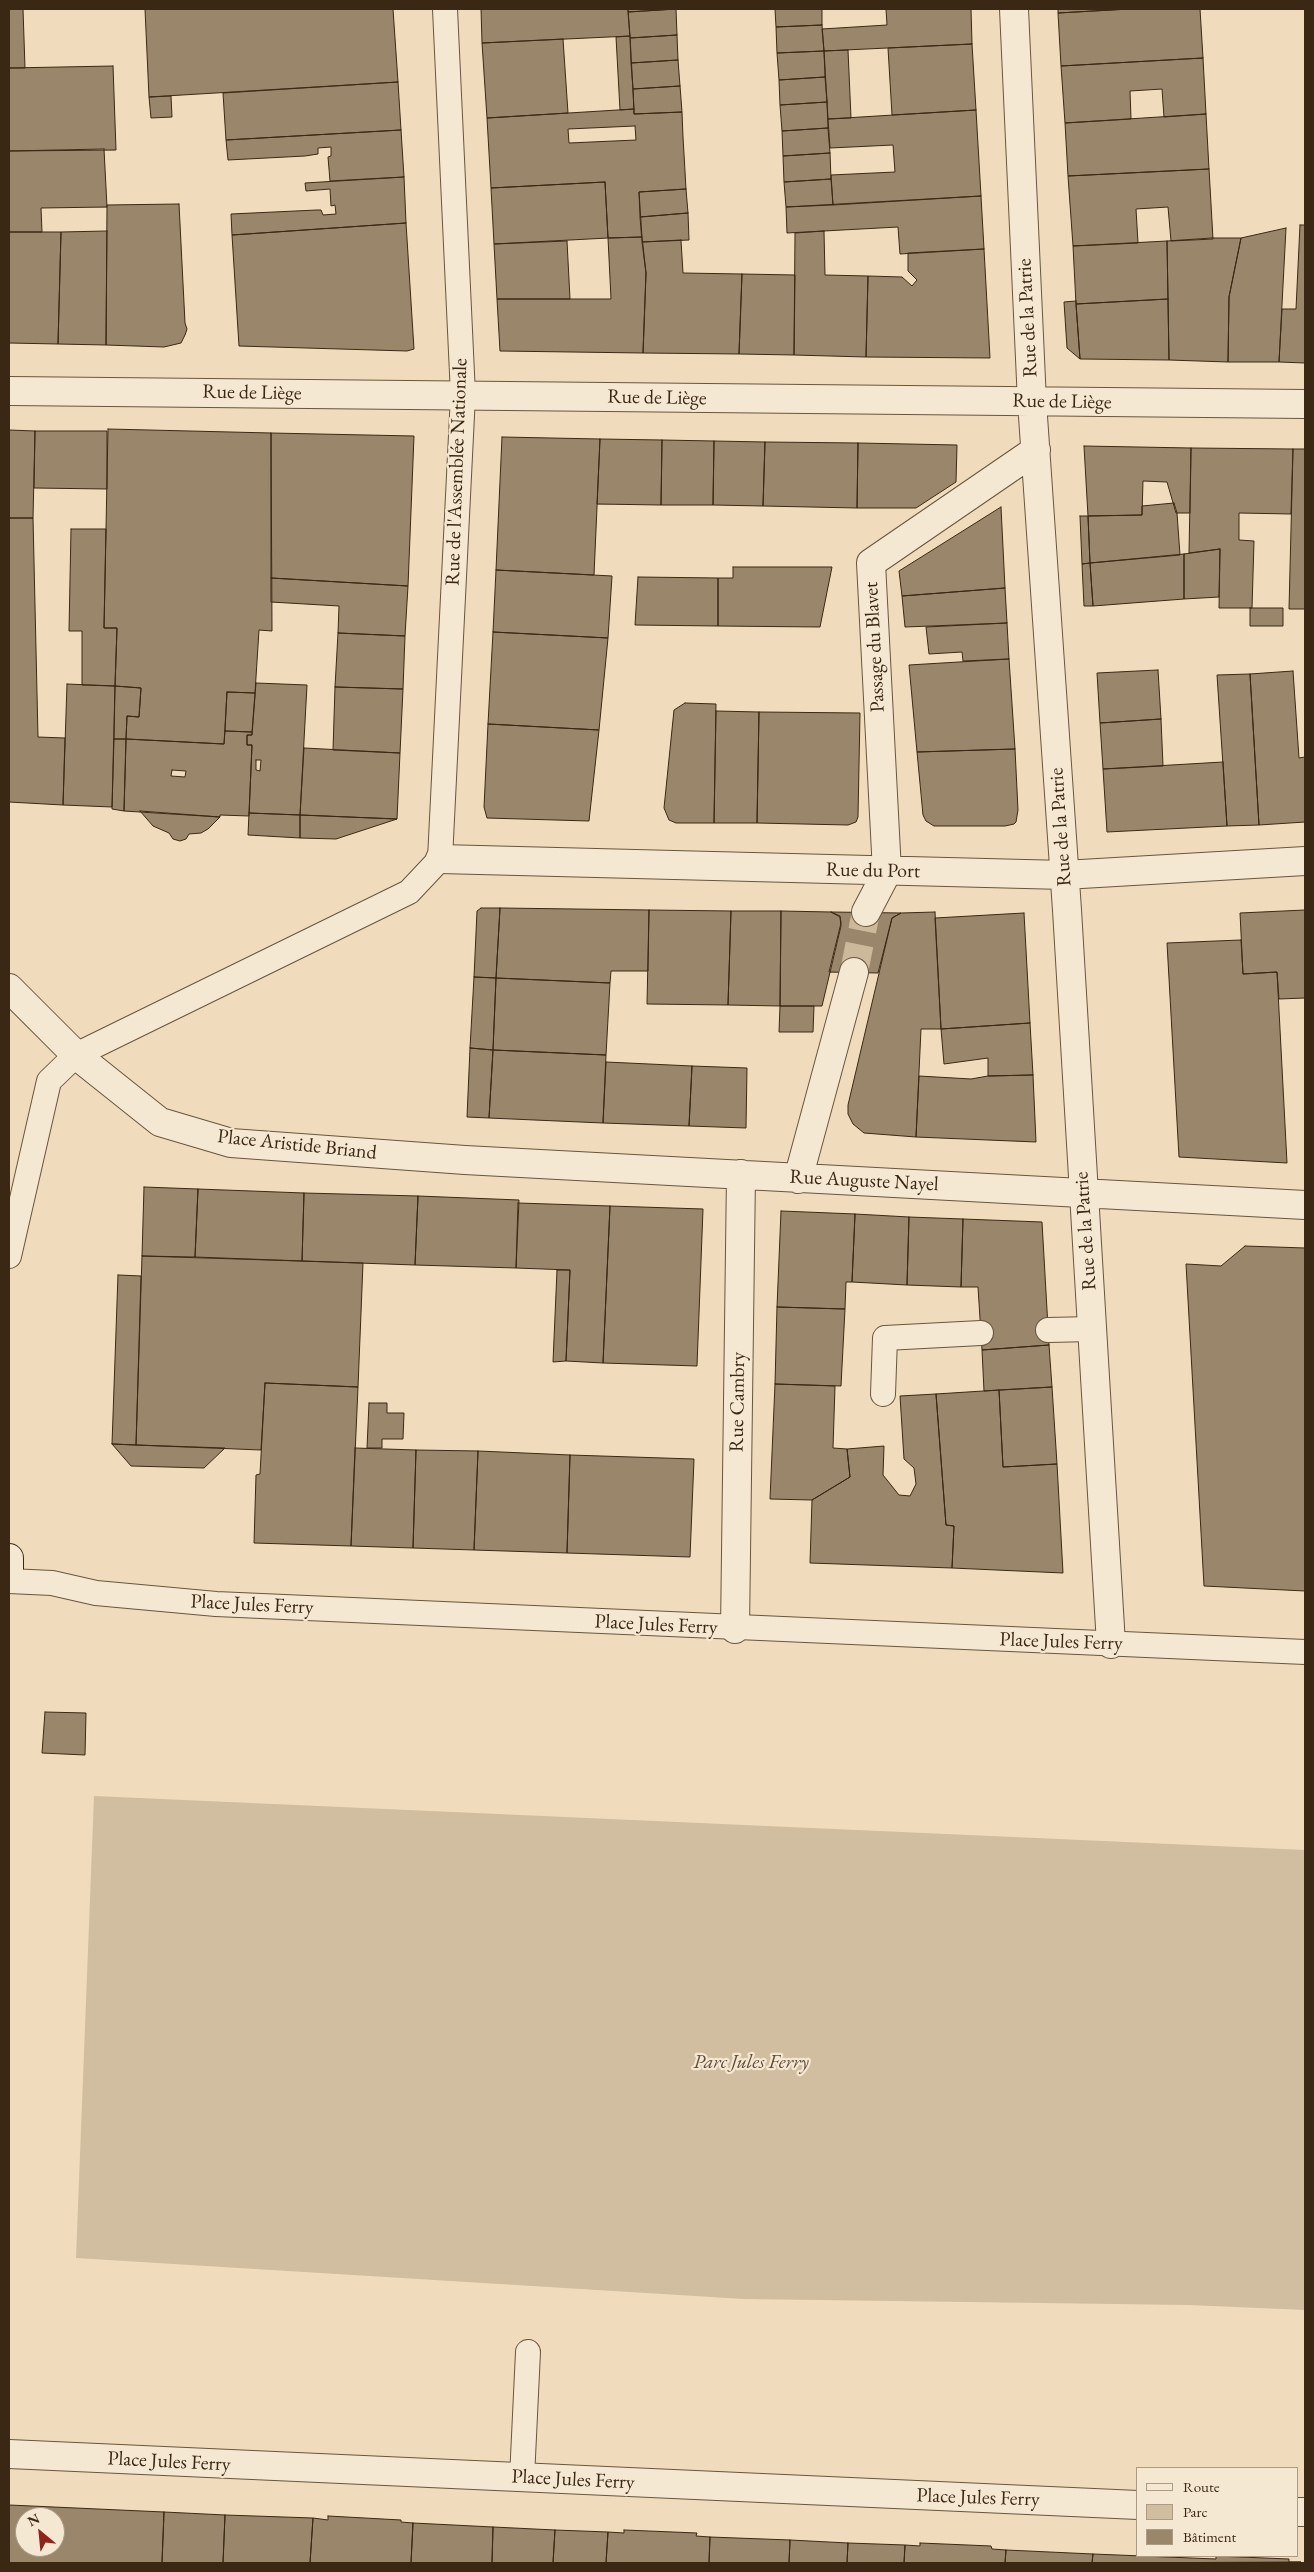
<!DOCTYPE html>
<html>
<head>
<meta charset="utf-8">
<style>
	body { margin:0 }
	#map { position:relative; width:1314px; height:2572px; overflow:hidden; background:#f0dcbc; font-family:"EB Garamond",serif }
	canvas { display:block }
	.frame { position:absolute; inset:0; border:10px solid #3b2814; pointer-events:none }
	.legend { position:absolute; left:1136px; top:2467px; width:162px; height:90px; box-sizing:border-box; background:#f5e8d3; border:1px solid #ab9b87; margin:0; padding:6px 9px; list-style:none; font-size:15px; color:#3b2814 }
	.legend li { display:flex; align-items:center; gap:10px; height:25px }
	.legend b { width:25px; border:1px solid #ab9b87 }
	.north { position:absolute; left:15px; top:2507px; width:50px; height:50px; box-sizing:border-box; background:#f5e8d3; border:1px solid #ab9b87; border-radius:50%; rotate:332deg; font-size:14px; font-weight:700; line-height:20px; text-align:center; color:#3b2814 }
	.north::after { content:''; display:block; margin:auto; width:18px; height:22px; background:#8f2418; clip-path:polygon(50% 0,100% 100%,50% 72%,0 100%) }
</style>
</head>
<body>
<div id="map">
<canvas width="1314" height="2572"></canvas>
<div class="frame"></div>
<ul class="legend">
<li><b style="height:6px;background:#f5e8d3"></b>Route</li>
<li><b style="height:14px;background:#d1bd9f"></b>Parc</li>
<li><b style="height:14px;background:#99866b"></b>Bâtiment</li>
</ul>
<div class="north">N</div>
</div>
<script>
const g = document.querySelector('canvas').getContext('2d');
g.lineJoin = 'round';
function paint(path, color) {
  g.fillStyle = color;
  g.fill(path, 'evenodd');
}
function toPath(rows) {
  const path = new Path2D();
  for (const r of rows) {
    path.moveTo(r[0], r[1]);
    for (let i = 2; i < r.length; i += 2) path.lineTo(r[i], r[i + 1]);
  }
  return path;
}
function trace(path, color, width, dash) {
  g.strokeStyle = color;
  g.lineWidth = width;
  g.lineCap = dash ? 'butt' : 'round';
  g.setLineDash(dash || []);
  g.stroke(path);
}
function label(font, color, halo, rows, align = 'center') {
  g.font = font + ' "EB Garamond",serif';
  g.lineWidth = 4.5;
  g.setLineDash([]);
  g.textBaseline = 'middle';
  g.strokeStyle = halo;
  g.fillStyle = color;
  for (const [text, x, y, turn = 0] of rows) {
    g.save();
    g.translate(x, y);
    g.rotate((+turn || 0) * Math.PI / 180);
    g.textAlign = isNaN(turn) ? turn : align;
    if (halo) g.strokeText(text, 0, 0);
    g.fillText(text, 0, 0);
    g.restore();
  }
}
paint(toPath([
	[94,1796,1305,1850,1305,2310,1189,2305,744,2299,76,2258]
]), '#d1bd9f');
const building = toPath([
	[9,9,23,9,25,68,9,68,9,9],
	[145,9,393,9,398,82,149,97,145,9],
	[481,9,628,9,630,36,482,43,481,9],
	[628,9,676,9,628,12,628,9],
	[676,9,677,35,630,38,628,12,676,9],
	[775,9,822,9,822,25,776,27,775,9],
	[886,9,971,9,972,44,824,51,822,29,887,25,886,9],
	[1058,9,1129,9,1058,13,1058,9],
	[1129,9,1200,9,1203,58,1061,66,1058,13,1129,9],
	[822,25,824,51,777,53,776,27,822,25],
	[677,35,678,60,631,63,630,38,677,35],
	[630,36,634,109,620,110,616,37,630,36],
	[563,39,568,113,487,118,482,43,563,39],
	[972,44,976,110,892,115,888,48,972,44],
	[848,50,851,118,828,119,824,51,848,50],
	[824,51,825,77,779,80,777,53,824,51],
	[1203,58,1206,114,1164,117,1162,89,1130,91,1131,119,1065,123,1061,66,1203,58],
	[678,60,680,86,633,89,631,63,678,60],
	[113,66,116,150,9,151,9,68,113,66],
	[825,77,827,102,780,105,779,80,825,77],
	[398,82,401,130,226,140,223,93,398,82],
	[680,86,682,112,634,114,633,89,680,86],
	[171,96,172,117,151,118,149,97,171,96],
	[827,102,828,128,782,131,780,105,827,102],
	[634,109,634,114,682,112,683,137,686,189,639,192,642,237,608,238,605,182,491,188,487,118,634,109],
	[635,126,636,140,569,143,568,129,635,126],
	[976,110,981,196,833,205,831,175,895,172,893,145,830,148,828,119,976,110],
	[1206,114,1209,169,1068,176,1065,123,1206,114],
	[828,128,830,153,783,156,782,131,828,128],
	[401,130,404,177,330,181,328,157,331,156,331,147,318,148,318,154,305,156,228,160,226,140,401,130],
	[104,149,107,207,41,208,42,232,9,232,9,151,104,149],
	[830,153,831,179,784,182,783,156,830,153],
	[1209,169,1213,239,1171,241,1168,207,1136,209,1138,243,1073,246,1068,176,1209,169],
	[404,177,406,223,232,235,231,214,317,210,321,210,323,215,336,214,335,205,331,206,330,189,306,191,305,183,404,177],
	[831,179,833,205,786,207,784,182,831,179],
	[605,182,608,238,494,244,491,188,605,182],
	[686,189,688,213,640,217,639,192,686,189],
	[981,196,984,249,900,254,898,227,787,233,786,207,981,196],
	[179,204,185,323,187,329,185,335,181,343,164,347,106,345,107,205,179,204],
	[688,213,689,240,642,242,640,217,688,213],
	[406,223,414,349,407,351,239,346,232,235,406,223],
	[1300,225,1305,225,1305,363,1279,362,1282,309,1296,309,1300,225],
	[1286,228,1279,362,1228,362,1229,297,1241,238,1286,228],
	[107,231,106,345,58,344,61,232,107,231],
	[824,231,825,275,868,276,866,357,794,355,795,233,824,231],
	[9,232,61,232,58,344,9,343,9,232],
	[642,237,646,273,643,353,500,351,497,299,611,299,608,238,642,237],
	[1212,238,1241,238,1229,297,1228,362,1169,360,1167,241,1212,238],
	[681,240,683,273,742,274,739,354,643,353,646,273,642,242,681,240],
	[567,241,570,299,497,299,494,244,567,241],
	[1167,241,1168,299,1076,304,1073,246,1167,241],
	[984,249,990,358,866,357,868,276,902,277,912,286,917,280,908,271,908,253,984,249],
	[742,274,795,275,794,355,739,354,742,274],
	[1168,299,1169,360,1080,359,1076,304,1168,299],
	[1076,301,1076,304,1080,359,1067,348,1064,302,1076,301],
	[108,429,271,433,272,631,259,630,255,693,227,692,224,744,126,739,127,716,139,717,141,688,115,686,117,628,104,628,108,429],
	[9,430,35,431,33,518,9,518,9,430],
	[35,431,107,431,107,489,34,488,35,431],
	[271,433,414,436,408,586,271,578,271,433],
	[502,437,600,439,594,575,496,570,502,437],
	[600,439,662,440,661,505,597,504,600,439],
	[662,440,714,441,713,505,661,505,662,440],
	[714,441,765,442,763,506,713,505,714,441],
	[765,442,858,443,857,508,763,506,765,442],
	[858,443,957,445,956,482,916,508,857,508,858,443],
	[1084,446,1191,448,1190,513,1176,513,1167,482,1143,481,1142,515,1088,516,1084,446],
	[1191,448,1293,449,1291,514,1239,513,1239,540,1254,541,1252,608,1219,608,1220,549,1189,553,1191,448],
	[1293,449,1305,449,1305,609,1289,609,1293,449],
	[1174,503,1177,513,1180,555,1090,563,1088,516,1142,515,1142,506,1174,503],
	[1001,507,1005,588,902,596,899,571,1001,507],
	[1080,516,1088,516,1090,563,1082,564,1080,516],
	[9,518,33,518,38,737,65,738,63,805,9,802,9,518],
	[71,529,106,529,104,628,117,628,115,686,82,685,82,631,69,631,71,529],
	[1220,549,1219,597,1184,599,1184,554,1220,549],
	[1184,554,1184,599,1093,606,1090,563,1184,554],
	[1090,563,1093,606,1084,606,1082,564,1090,563],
	[733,567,832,567,820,627,718,626,718,578,733,578,733,567],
	[496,570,612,576,608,638,493,632,496,570],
	[638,577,718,578,718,626,635,625,638,577],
	[271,578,408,586,405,636,338,633,339,606,271,602,271,578],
	[1005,588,1007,623,905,627,902,596,1005,588],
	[1250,608,1283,608,1283,626,1250,626,1250,608],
	[1007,623,1009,659,963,661,962,652,929,654,926,627,1007,623],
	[493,632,608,638,599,730,488,724,493,632],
	[338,633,405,636,403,689,335,687,338,633],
	[1009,659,1015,749,917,752,909,665,1009,659],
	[1158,670,1161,719,1100,723,1097,673,1158,670],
	[1293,671,1299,758,1305,757,1305,822,1259,825,1250,674,1293,671],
	[1250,674,1259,825,1227,826,1217,675,1250,674],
	[256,683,307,685,300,815,249,813,252,745,247,745,247,735,252,735,256,683],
	[256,760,261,760,260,771,256,770,256,760],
	[67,684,115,686,112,807,63,805,67,684],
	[115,686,141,688,139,717,127,716,126,739,114,739,115,686],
	[335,687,403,689,400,753,333,750,335,687],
	[227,692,255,693,252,732,225,731,227,692],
	[685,703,716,704,714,823,676,823,669,820,664,808,674,710,685,703],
	[716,711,759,712,757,823,714,823,716,711],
	[759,712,860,713,858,817,856,822,848,825,757,823,759,712],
	[1161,719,1163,766,1103,769,1100,723,1161,719],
	[488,724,599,730,589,821,487,818,484,807,488,724],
	[225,731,252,732,252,735,247,735,247,745,252,745,249,816,220,815,220,817,124,811,126,739,224,744,225,731],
	[172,770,186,771,185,777,171,776,172,770],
	[114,739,126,739,124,811,112,809,114,739],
	[304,748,400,753,397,819,300,815,304,748],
	[1015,749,1018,810,1016,822,1014,824,1005,826,934,826,926,821,923,815,917,752,1015,749],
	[1223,762,1227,826,1107,832,1103,769,1223,762],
	[140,811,220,817,208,829,201,833,189,834,186,839,180,841,173,839,169,833,153,826,140,811],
	[249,813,300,815,300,838,248,835,249,813],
	[300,815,397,819,336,839,300,838,300,815],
	[481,908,500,908,496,978,474,977,477,911,481,908],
	[500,908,649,910,648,971,611,971,610,983,496,978,500,908],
	[649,910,731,911,728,1005,647,1004,649,910],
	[1305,910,1305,998,1279,999,1277,972,1243,974,1240,913,1305,910],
	[731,911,781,911,780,1006,728,1005,731,911],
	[781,911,831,912,840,917,841,926,822,1006,780,1006,781,911],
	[831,912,901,913,892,918,878,973,829,972,841,923,840,916,831,912],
	[935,912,941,1029,921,1029,916,1137,864,1133,853,1124,848,1114,848,1105,892,918,901,913,935,912],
	[1024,913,1030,1023,941,1029,935,918,1024,913],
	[1241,940,1243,974,1277,972,1287,1163,1179,1157,1167,943,1241,940],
	[474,977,496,978,493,1050,470,1048,474,977],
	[496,978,610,983,606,1055,493,1050,496,978],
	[780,1006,814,1006,813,1032,779,1032,780,1006],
	[1030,1023,1033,1075,988,1076,988,1058,944,1064,941,1029,1030,1023],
	[470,1048,493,1050,489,1118,467,1117,470,1048],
	[493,1050,606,1055,603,1123,489,1118,493,1050],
	[606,1062,692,1066,689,1126,603,1123,606,1062],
	[692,1066,747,1068,746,1128,689,1126,692,1066],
	[1033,1075,1036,1142,916,1137,919,1076,971,1079,988,1076,1033,1075],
	[144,1187,198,1189,195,1257,142,1256,144,1187],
	[198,1189,304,1193,302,1261,195,1257,198,1189],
	[304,1193,418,1196,415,1265,302,1261,304,1193],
	[418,1196,519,1200,516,1268,415,1265,418,1196],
	[518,1203,610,1206,603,1363,566,1361,570,1270,516,1268,518,1203],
	[610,1206,703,1209,697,1366,603,1363,610,1206],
	[781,1211,855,1214,852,1282,846,1282,845,1309,777,1307,781,1211],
	[855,1214,909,1217,907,1285,852,1282,855,1214],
	[909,1217,963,1219,961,1287,907,1285,909,1217],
	[963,1219,1042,1222,1049,1345,982,1350,978,1287,961,1287,963,1219],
	[1245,1246,1305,1248,1305,1591,1204,1586,1186,1264,1221,1266,1245,1246],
	[142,1256,363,1263,358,1387,265,1383,261,1450,136,1445,142,1256],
	[557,1270,570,1270,566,1361,553,1362,557,1270],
	[118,1275,141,1276,136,1445,112,1444,118,1275],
	[777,1307,845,1309,841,1386,775,1384,777,1307],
	[1049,1345,1052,1387,984,1391,982,1350,1049,1345],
	[265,1383,358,1387,351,1546,254,1543,256,1475,260,1474,265,1383],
	[775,1384,835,1386,833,1448,847,1449,850,1477,812,1500,770,1499,775,1384],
	[1052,1387,1057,1464,1003,1467,999,1390,1052,1387],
	[999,1390,1003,1467,1057,1464,1063,1573,952,1568,954,1526,946,1525,936,1394,999,1390],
	[936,1394,946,1525,954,1526,952,1568,810,1563,812,1500,850,1477,847,1449,884,1446,883,1475,899,1495,910,1496,916,1484,914,1468,904,1459,900,1396,936,1394],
	[369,1403,387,1403,387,1413,404,1413,403,1439,382,1439,382,1448,367,1448,369,1403],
	[112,1444,136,1445,225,1448,204,1468,131,1466,112,1444],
	[355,1448,416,1450,413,1548,351,1546,355,1448],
	[416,1450,478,1451,474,1550,413,1548,416,1450],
	[478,1451,570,1455,567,1553,474,1550,478,1451],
	[570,1455,694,1459,690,1557,567,1553,570,1455],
	[45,1712,86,1713,85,1755,42,1753,45,1712],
	[9,2505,164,2512,162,2563,9,2563,9,2505],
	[25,2517,55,2517,55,2547,25,2547,25,2517],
	[164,2512,225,2515,223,2563,162,2563,164,2512],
	[225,2515,313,2518,310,2563,223,2563,225,2515],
	[328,2516,401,2520,401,2522,413,2523,411,2563,310,2563,313,2518,328,2520,328,2516],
	[413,2523,493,2527,492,2563,411,2563,413,2523],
	[493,2527,555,2530,553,2563,492,2563,493,2527],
	[555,2530,608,2532,606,2563,553,2563,555,2530],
	[624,2530,697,2533,696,2536,710,2537,709,2563,606,2563,608,2532,624,2533,624,2530],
	[710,2537,790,2540,789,2563,709,2563,710,2537],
	[790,2540,848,2543,847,2563,789,2563,790,2540],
	[848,2543,905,2545,904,2563,847,2563,848,2543],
	[920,2543,991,2546,992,2549,1006,2550,1005,2563,904,2563,905,2545,920,2546,920,2543],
	[1006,2550,1093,2554,1092,2563,1005,2563,1006,2550],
	[1093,2554,1216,2559,1216,2556,1289,2559,1289,2562,1301,2562,1092,2563,1093,2554]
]);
paint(building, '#99866b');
trace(building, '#3b2814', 1);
trace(toPath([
	[854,972,866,912]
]), '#ccb89a', 28, [28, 14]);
const lane = toPath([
	[9,1256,49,1081,76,1055,409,892,440,859,463,395,445,9],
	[1048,1330,1092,1329],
	[883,1394,885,1338,981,1333],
	[9,1581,52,1583,96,1593,216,1604,1305,1652],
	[522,2478,528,2352]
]);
const street = toPath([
	[1014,9,1032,402,1067,910,1111,1644],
	[9,391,1305,404],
	[440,859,1064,875,1305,861],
	[866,912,887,872,871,563,1036,450],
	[9,988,76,1055,160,1122,231,1143,465,1160,1305,1205],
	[798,1179,854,972],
	[735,1629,741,1174],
	[9,2454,1138,2505],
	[1298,2512,1305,2512]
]);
const secondary = toPath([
	[9,1558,9,1574]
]);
trace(lane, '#68553e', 26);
trace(street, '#68553e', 30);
trace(secondary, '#3b2814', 30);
trace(lane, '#f5e8d3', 24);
trace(street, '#f5e8d3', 28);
trace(secondary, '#f5e8d3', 28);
label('20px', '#3b2814', '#f5e8d3', [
	["Rue de la Patrie",1028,318,-93],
	["Rue de Liège",252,393,1],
	["Rue de Liège",657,398,1],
	["Rue de Liège",1062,402,1],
	["Rue de l'Assemblée Nationale",457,472,-88],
	["Passage du Blavet",875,647,-93],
	["Rue de la Patrie",1061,827,-94],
	["Rue du Port",873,871,1],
	["Place Aristide Briand",297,1145,6],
	["Rue Auguste Nayel",864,1181,3],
	["Rue de la Patrie",1086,1231,-94],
	["Rue Cambry",738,1402,-89],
	["Place Jules Ferry",252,1605,3],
	["Place Jules Ferry",656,1625,3],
	["Place Jules Ferry",1061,1642,2],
	["Place Jules Ferry",169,2462,3],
	["Place Jules Ferry",573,2480,3],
	["Place Jules Ferry",978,2498,2]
]);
label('italic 20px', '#604d37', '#f5e8d3', [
	["Parc Jules Ferry",751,2063]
]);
</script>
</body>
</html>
